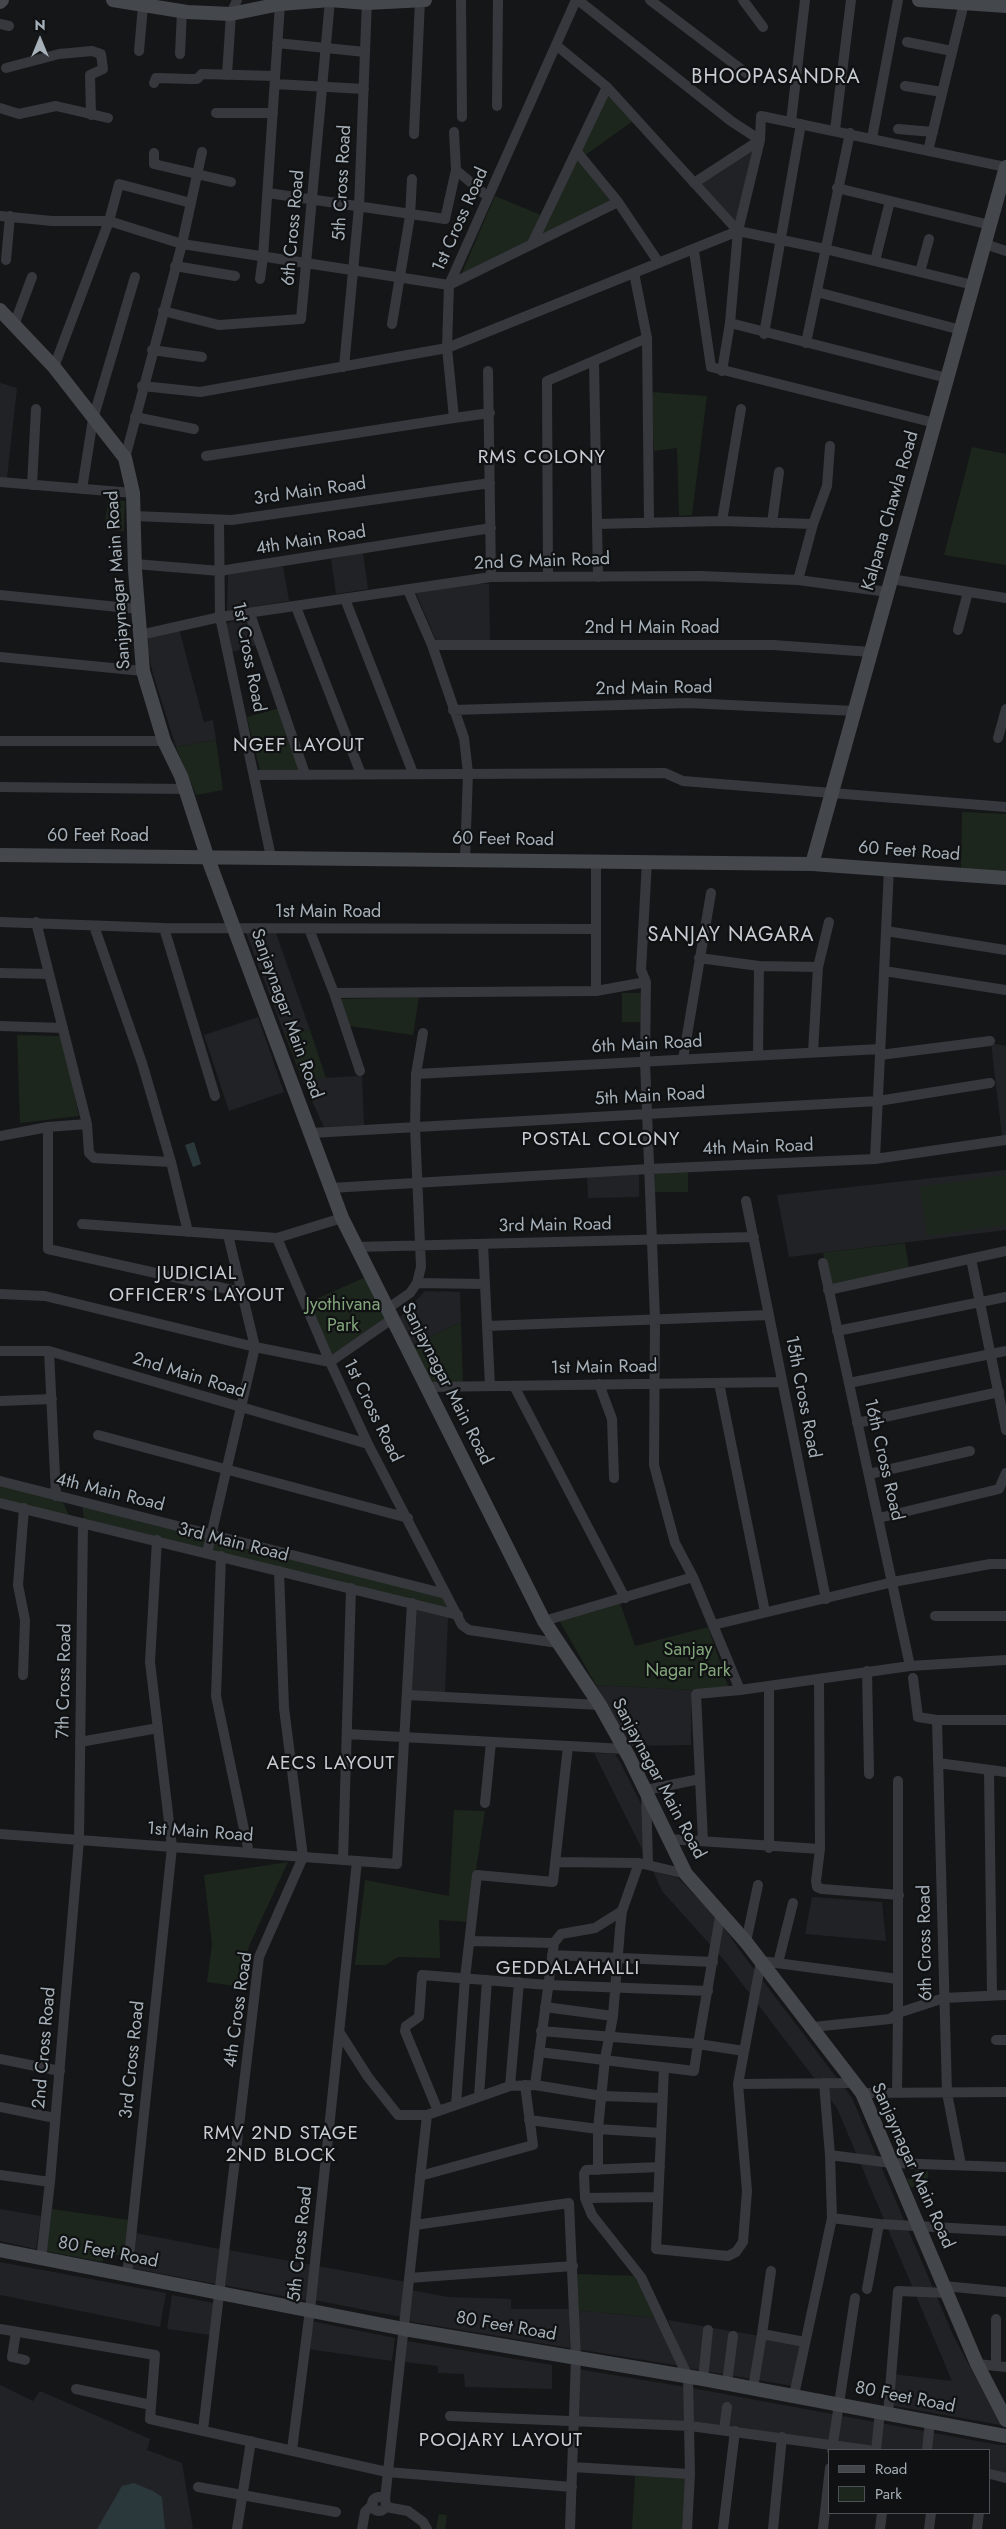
<!DOCTYPE html>
<html>
<head>
<meta charset="utf-8">
<style>
	body { margin:0 }
	#map { position:relative; width:1006px; height:2529px; overflow:hidden; background:#151617; font-family:Jost,sans-serif }
	canvas { display:block }
	.legend { position:absolute; left:828px; top:2449px; width:162px; height:65px; box-sizing:border-box; background:#101112; border:1px solid #4c5155; margin:0; padding:6px 9px; list-style:none; font-size:15px; color:#a6b0b9 }
	.legend li { display:flex; align-items:center; gap:10px; height:25px }
	.legend b { width:25px; border:1px solid #4c5155 }
	.north { position:absolute; left:15px; top:15px; width:50px; height:50px; -webkit-text-stroke:4px #101112; paint-order:stroke; rotate:0deg; font-size:14px; font-weight:700; line-height:20px; text-align:center; color:#a6b0b9 }
	.north::after { content:''; display:block; margin:auto; width:18px; height:22px; background:#a6b0b9; clip-path:polygon(50% 0,100% 100%,50% 72%,0 100%) }
</style>
</head>
<body>
<div id="map">
<canvas width="1006" height="2529"></canvas>
<ul class="legend">
<li><b style="height:6px;background:#44484d"></b>Road</li>
<li><b style="height:14px;background:#1d261d"></b>Park</li>
</ul>
<div class="north">N</div>
</div>
<script>
const g = document.querySelector('canvas').getContext('2d');
g.lineJoin = 'round';
function paint(path, color) {
  g.fillStyle = color;
  g.fill(path, 'evenodd');
}
function toPath(rows) {
  const path = new Path2D();
  for (const r of rows) {
    if (r.length === 3) {
      path.moveTo(r[0] + r[2], r[1]);
      path.arc(r[0], r[1], r[2], 0, 2 * Math.PI);
      continue;
    }
    path.moveTo(r[0], r[1]);
    for (let i = 2; i < r.length; i += 2) path.lineTo(r[i], r[i + 1]);
  }
  return path;
}
function trace(path, color, width, dash) {
  g.strokeStyle = color;
  g.lineWidth = width;
  g.lineCap = dash ? 'butt' : 'round';
  g.setLineDash(dash || []);
  g.stroke(path);
}
function label(font, color, halo, rows, align = 'center') {
  g.font = font + ' Jost,sans-serif';
  g.lineWidth = 4.5;
  g.setLineDash([]);
  g.textBaseline = 'middle';
  g.strokeStyle = halo;
  g.fillStyle = color;
  for (const [text, x, y, turn = 0] of rows) {
    g.save();
    g.translate(x, y);
    g.rotate((+turn || 0) * Math.PI / 180);
    g.textAlign = isNaN(turn) ? turn : align;
    if (halo) g.strokeText(text, 0, 0);
    g.fillText(text, 0, 0);
    g.restore();
  }
}
paint(toPath([
	[753,149,738,231,698,183],
	[0,383,17,388,7,478,0,477],
	[363,553,368,589,336,594,331,559],
	[283,566,289,601,227,611,228,575],
	[471,584,489,584,490,640,436,640,416,593],
	[249,617,257,645,232,652,224,624],
	[179,629,204,722,213,720,216,740,176,747,153,674,145,637],
	[246,933,276,933,310,1030,284,1033],
	[258,1017,284,1092,229,1111,204,1035],
	[991,1043,1006,1046,1006,1136,1002,1136],
	[362,1076,364,1125,324,1127,302,1079],
	[1006,1170,1006,1230,789,1257,777,1195],
	[639,1174,639,1197,588,1198,587,1175],
	[425,1291,460,1292,461,1322,413,1345,399,1318],
	[414,1609,448,1617,445,1694,408,1693],
	[596,1685,691,1690,691,1745,632,1746],
	[594,1753,615,1754,620,1762,642,1806,643,1851],
	[653,1871,678,1878,717,1917,738,1948,852,2098,953,2335,1001,2425,889,2405,892,2374,952,2381,837,2108,724,1960,662,1891],
	[812,1897,882,1902,886,1941,805,1934],
	[0,2209,41,2216,36,2249,0,2241],
	[135,2233,220,2249,216,2284,131,2268],
	[228,2250,313,2265,309,2301,223,2285],
	[0,2262,166,2293,160,2327,0,2295],
	[317,2266,407,2282,401,2317,314,2300],
	[411,2290,448,2297,511,2299,511,2309,569,2309,570,2348,407,2321],
	[172,2295,214,2303,211,2335,167,2329],
	[576,2310,658,2318,680,2366,577,2349],
	[668,2320,800,2343,793,2386,687,2368],
	[311,2321,395,2338,392,2361,307,2349],
	[407,2341,552,2365,552,2389,465,2387,464,2374,438,2373,438,2366,405,2362],
	[578,2369,686,2387,687,2424,577,2418],
	[0,2385,33,2401,40,2391,150,2439,147,2450,182,2463,193,2529,0,2529],
	[692,2388,999,2445,1006,2445,1006,2475,990,2472,990,2450,866,2450,692,2425]
]), '#212225');
paint(toPath([
	[608,90,633,121,584,156,580,152],
	[577,160,611,201,541,235],
	[495,196,541,215,531,241,461,275],
	[651,392,707,396,692,515,679,516,677,448,654,451],
	[972,447,1006,454,1006,565,944,555],
	[108,499,125,501,124,531,104,530],
	[280,708,301,770,260,771,247,717],
	[216,740,223,790,196,795,176,747],
	[962,812,1006,814,1006,873,961,870],
	[622,993,644,993,644,1022,622,1022],
	[419,997,413,1035,349,1026,341,999],
	[310,1030,326,1078,302,1079,284,1033],
	[17,1035,62,1036,79,1116,20,1123],
	[688,1170,688,1192,655,1192,655,1171],
	[1006,1175,1006,1225,927,1236,920,1187],
	[905,1243,909,1268,830,1286,823,1253],
	[366,1277,385,1320,330,1356,309,1302],
	[461,1322,463,1384,432,1384,413,1345],
	[0,1484,62,1501,69,1515,0,1500],
	[82,1505,443,1597,454,1612,84,1519],
	[620,1603,635,1646,708,1627,729,1689,691,1690,596,1685,559,1620],
	[454,1810,485,1811,468,1922,439,1920,440,1958,398,1957,386,1965,355,1965,365,1880,449,1896],
	[288,1862,249,1946,241,1987,207,1982,212,1944,204,1875],
	[915,2170,928,2171,928,2188,910,2187,907,2179,915,2179],
	[52,2209,129,2220,125,2256,104,2253,103,2262,45,2251],
	[576,2274,637,2276,658,2318,576,2310],
	[635,2476,685,2478,682,2529,632,2529],
	[439,2514,447,2515,445,2529,436,2529]
]), '#1d261d');
paint(toPath([
	[194,1142,201,1164,193,1167,185,1145],
	[134,2483,153,2491,162,2497,165,2529,97,2529,122,2486]
]), '#2a383c');
trace(toPath([
	[461,0,462,117],
	[578,0,731,121,760,140,694,183],
	[650,0,750,76],
	[743,0,763,27],
	[0,24,9,26],
	[907,42,952,51],
	[277,43,365,52],
	[556,45,607,87,738,231,825,249,973,285],
	[139,51,143,6],
	[180,54,182,11],
	[6,68,59,54,92,51,101,54,103,69,90,75,91,115],
	[227,75,231,14,237,0],
	[154,83,156,78,191,79,197,79,202,74,275,76],
	[275,84,364,89],
	[905,86,942,92],
	[497,106,498,0],
	[0,108,19,114,56,106,108,118],
	[216,113,273,113],
	[791,122,805,0],
	[898,129,933,132],
	[835,130,851,0],
	[454,132,456,170,488,197],
	[414,134,420,0],
	[872,138,898,0],
	[928,151,964,3],
	[577,152,618,202,659,263],
	[154,153,154,164,231,182],
	[837,188,990,225],
	[268,193,445,219,456,170],
	[0,216,52,221,109,221,182,244,449,285,618,202],
	[532,244,607,87],
	[985,244,1006,251],
	[694,251,711,367,935,423],
	[6,260,10,216],
	[875,261,890,201],
	[175,266,235,276],
	[920,272,929,239],
	[634,273,647,338,649,523],
	[260,279,263,257,280,4],
	[817,292,961,330],
	[163,311,219,325,301,319,330,0],
	[730,323,947,378],
	[392,324,410,216,412,179],
	[14,325,32,277],
	[764,334,801,124],
	[806,343,850,133],
	[152,350,202,357],
	[594,362,598,577],
	[54,367,109,221,119,184,191,203],
	[344,367,359,207,367,0],
	[488,371,491,577],
	[722,371,730,323,738,231,760,140,761,116,1006,167],
	[142,386,200,392,447,348,738,231],
	[490,413,454,418,447,348,449,285,576,0],
	[135,417,194,429],
	[206,456,454,418],
	[125,458,182,244,202,152],
	[0,482,133,493],
	[32,485,36,409],
	[82,489,93,419,135,277],
	[134,516,232,520,490,483],
	[219,520,220,617,271,857],
	[722,521,741,409],
	[772,523,779,472],
	[597,524,722,521,813,524],
	[135,564,220,571,491,528],
	[548,576,547,381,647,338],
	[891,579,1006,598],
	[798,580,813,524,827,486,830,446],
	[408,590,432,645,464,738,468,773,465,859],
	[0,595,138,609],
	[345,599,413,773],
	[296,607,361,774],
	[250,614,305,774],
	[958,630,968,592],
	[140,635,220,617,491,577,701,576,798,580,888,592],
	[432,645,773,645,871,652],
	[0,657,143,671],
	[453,710,688,703,855,711],
	[998,738,1006,709],
	[0,741,164,741],
	[255,775,665,773,683,781,1006,807],
	[0,787,185,789],
	[647,861,641,970,646,982,645,1061,655,1319,654,1465,675,1543,693,1577,740,1690],
	[0,922,164,928,596,929],
	[36,922,87,1124],
	[94,926,142,1063,171,1162,188,1232],
	[164,928,215,1096],
	[309,929,334,993,360,1071],
	[886,931,1006,950],
	[699,958,759,966,818,967],
	[884,971,1006,990],
	[0,973,49,974],
	[596,991,596,860],
	[334,993,596,991,646,982],
	[0,1026,63,1028],
	[813,1052,818,967,829,922],
	[758,1055,759,966],
	[880,1055,990,1041],
	[683,1059,711,893],
	[416,1074,880,1049],
	[48,1127,48,1249,241,1292],
	[311,1133,878,1101,990,1083],
	[0,1136,48,1127,87,1124,89,1153,94,1158,171,1162],
	[875,1159,889,869],
	[331,1188,649,1169,875,1159,1006,1140],
	[746,1201,826,1599],
	[82,1224,277,1238,342,1218],
	[277,1238,330,1362,368,1444,462,1625,469,1630,558,1643],
	[483,1244,490,1386],
	[356,1247,754,1237],
	[971,1259,1006,1430],
	[823,1263,910,1666],
	[417,1283,485,1284],
	[828,1290,1006,1251],
	[0,1294,45,1296,255,1347,330,1362,392,1319],
	[387,1309,410,1293,417,1283,421,1267,415,1127,416,1074,423,1033],
	[487,1326,769,1315],
	[837,1331,1006,1297],
	[0,1351,49,1351,368,1444],
	[49,1351,56,1496],
	[719,1383,765,1612],
	[849,1383,1006,1351],
	[599,1384,612,1419,614,1478],
	[514,1386,625,1598],
	[427,1387,782,1382],
	[0,1401,52,1399],
	[857,1423,999,1392],
	[98,1435,408,1518],
	[869,1474,970,1451],
	[0,1481,446,1594],
	[0,1503,458,1615],
	[879,1518,999,1489,1006,1473],
	[207,1553,255,1347,228,1235],
	[221,1556,216,1696,249,1853],
	[935,1616,1006,1616],
	[544,1621,693,1577],
	[713,1625,893,1582,990,1564,1006,1564],
	[867,1671,869,1774],
	[23,1675,25,1620,18,1585,24,1508],
	[913,1678,918,1717,937,1720,1006,1720],
	[819,1679,820,1849,816,1881,817,1887,822,1889,899,1895],
	[769,1687,769,1848],
	[407,1695,600,1705],
	[937,1720,947,2093,961,2165],
	[347,1734,624,1749],
	[80,1742,158,1728],
	[938,1763,1006,1772],
	[989,1770,992,1995],
	[485,1803,491,1742],
	[0,1834,397,1864,412,1603],
	[669,1839,820,1849],
	[703,1841,696,1694,740,1690,910,1666,1006,1660],
	[343,1860,351,1588],
	[556,1862,639,1863,686,1874],
	[648,1865,646,1790,700,1779],
	[721,1911,698,2044,744,2051],
	[471,1941,554,1943],
	[746,1942,758,1885],
	[552,1955,713,1962],
	[778,1963,793,1903],
	[545,2007,613,2016],
	[813,2027,890,2019,898,2013,898,1781],
	[340,2033,368,2077,398,2115,427,2115,510,2086,535,2085,602,2096,662,2098],
	[996,2040,1006,2040],
	[539,2052,694,2071,698,2044,541,2031],
	[0,2059,60,2071],
	[664,2068,656,2249,728,2256,736,2252,743,2242,747,2191,738,2084,761,1961,898,1979],
	[738,2084,854,2083],
	[535,2085,554,1943,561,1934,595,1928,622,1911],
	[510,2086,519,1982],
	[862,2093,1006,2092],
	[897,2093,898,2013,944,1998,1006,1995],
	[479,2096,487,1980],
	[456,2105,465,1978,477,1875,553,1882,568,1746],
	[0,2107,55,2118],
	[438,2111,405,2031,406,2026,419,2017,422,1975,548,1985,708,1991],
	[529,2120,598,2129,661,2133],
	[830,2155,891,2163,1006,2167],
	[598,2170,598,2129,605,2059,613,2016,620,1929,622,1911,639,1863],
	[0,2175,50,2182],
	[420,2176,533,2145,525,2085],
	[658,2197,585,2198,592,2215,641,2277,688,2377,690,2474,687,2529],
	[585,2198,584,2174,586,2170,660,2167],
	[832,2218,879,2224,1006,2231],
	[415,2225,569,2203,576,2358,570,2529],
	[41,2259,50,2182,79,1840,83,1523],
	[127,2276,172,1847,150,1662,157,1540],
	[409,2278,573,2266],
	[944,2286,1006,2292],
	[867,2289,879,2224],
	[0,2329,155,2355,150,2419,387,2472,572,2487],
	[16,2332,12,2357,25,2360],
	[762,2334,771,2271],
	[977,2364,1006,2367],
	[996,2366,996,2319],
	[703,2379,708,2330],
	[727,2383,733,2336],
	[753,2388,762,2334,805,2342],
	[76,2389,151,2405],
	[794,2395,832,2218,830,2155,824,2083],
	[888,2414,898,2291,947,2293],
	[450,2416,690,2426,868,2450],
	[203,2430,259,1957,303,1857,284,1708,279,1571],
	[724,2430,727,2407],
	[292,2450,310,2310,357,1861],
	[832,2450,855,2298],
	[876,2450,880,2412],
	[927,2450,930,2422],
	[572,2467,690,2474],
	[990,2474,1006,2478],
	[198,2487,336,2512],
	[379,2504,7],
	[385,2499,427,2115],
	[386,2507,408,2511,423,2522,427,2529],
	[237,2529,251,2441],
	[362,2529,365,2512,373,2504],
	[723,2529,735,2431],
	[773,2529,782,2437],
	[823,2529,830,2468],
	[880,2529,882,2513],
	[929,2529,931,2513],
	[977,2529,979,2513]
]), '#36383d', 10);
trace(toPath([
	[113,0,187,12,231,14,280,4,330,0,367,3,425,0],
	[919,0,1006,6],
	[0,2,2,0],
	[0,310,54,367,125,458,133,493,135,570,143,671,164,741,181,776,207,856,342,1218,544,1621,600,1705,629,1757,686,1874,746,1942,862,2093,977,2364,1006,2420],
	[0,855,812,864,1006,878],
	[812,864,1006,167],
	[0,2250,404,2329,703,2379,1006,2436]
]), '#44484d', 14);
label('18px', '#a6b0b9', '#101112', [
	["5th Cross Road",343,183,-87],
	["1st Cross Road",461,220,-66],
	["6th Cross Road",294,228,-85],
	["3rd Main Road",310,492,-8],
	["Kalpana Chawla Road",891,511,-74],
	["4th Main Road",311,541,-9],
	["2nd G Main Road",542,562,-2],
	["Sanjaynagar Main Road",119,580,-94],
	["2nd H Main Road",652,629],
	["1st Cross Road",248,657,79],
	["2nd Main Road",654,689,-1],
	["60 Feet Road",98,837],
	["60 Feet Road",503,840,1],
	["60 Feet Road",909,852,4],
	["1st Main Road",328,913],
	["Sanjaynagar Main Road",286,1014,70],
	["6th Main Road",647,1045,-3],
	["5th Main Road",650,1097,-3],
	["4th Main Road",758,1148,-2],
	["3rd Main Road",555,1226,-1],
	["1st Main Road",604,1368,-1],
	["2nd Main Road",189,1376,17],
	["Sanjaynagar Main Road",446,1384,63],
	["15th Cross Road",802,1397,79],
	["1st Cross Road",372,1411,64],
	["16th Cross Road",883,1460,77],
	["4th Main Road",110,1493,14],
	["3rd Main Road",233,1543,14],
	["7th Cross Road",65,1681,-89],
	["Sanjaynagar Main Road",658,1779,62],
	["1st Main Road",200,1833,4],
	["6th Cross Road",926,1943,-91],
	["4th Cross Road",239,2010,-82],
	["2nd Cross Road",45,2048,-85],
	["3rd Cross Road",133,2060,-84],
	["Sanjaynagar Main Road",912,2166,66],
	["5th Cross Road",301,2244,-84],
	["80 Feet Road",108,2253,11],
	["80 Feet Road",506,2327,10],
	["80 Feet Road",905,2398,11]
]);
label('18px', '#82a57c', '#101112', [
	["Jyothivana",343,1306],
	["Park",343,1327],
	["Sanjay",688,1651],
	["Nagar Park",688,1672]
]);
g.letterSpacing = '1px';
label('19px', '#c8cdd4', '#101112', [
	["RMS COLONY",542,458],
	["NGEF LAYOUT",299,746],
	["POSTAL COLONY",601,1140],
	["JUDICIAL",197,1274],
	["OFFICER'S LAYOUT",197,1296],
	["AECS LAYOUT",331,1764],
	["GEDDALAHALLI",568,1969],
	["RMV 2ND STAGE",281,2134],
	["2ND BLOCK",281,2156],
	["POOJARY LAYOUT",501,2441]
]);
g.letterSpacing = '0px';
g.letterSpacing = '1px';
label('20px', '#c8cdd4', '#101112', [
	["BHOOPASANDRA",776,78],
	["SANJAY NAGARA",731,936]
]);
g.letterSpacing = '0px';
</script>
</body>
</html>
